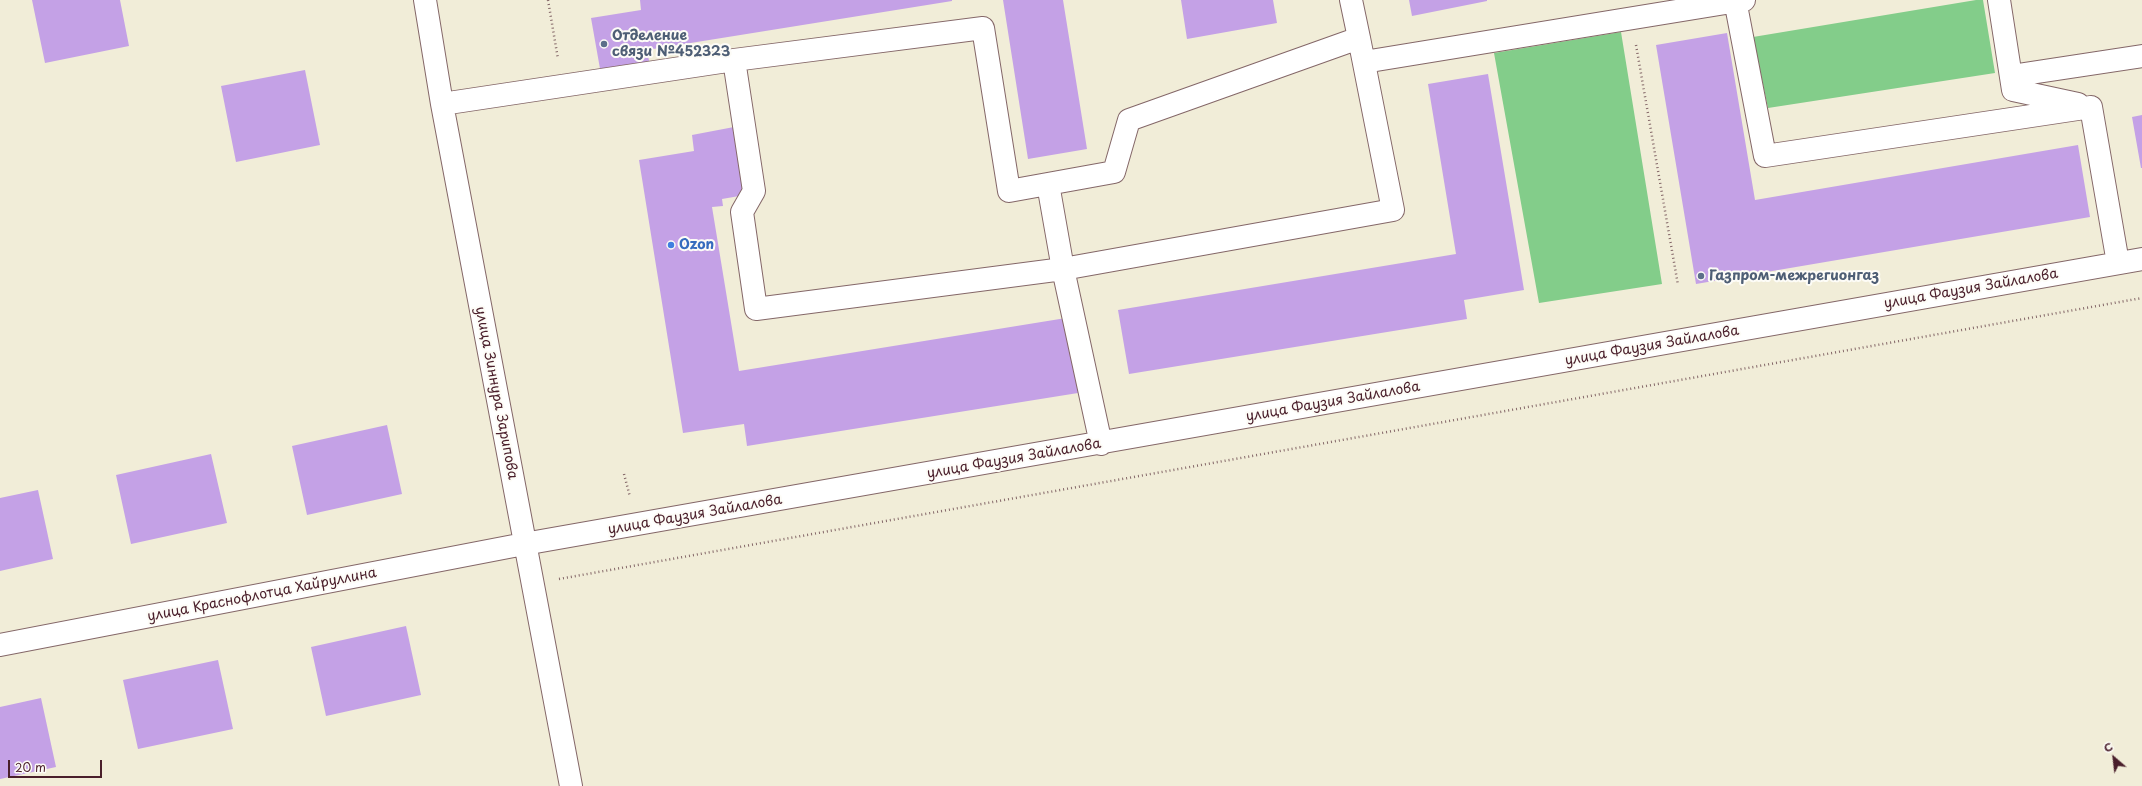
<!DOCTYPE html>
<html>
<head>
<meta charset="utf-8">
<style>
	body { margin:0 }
	#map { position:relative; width:2142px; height:786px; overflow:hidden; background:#f1edd8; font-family:"Playpen Sans",sans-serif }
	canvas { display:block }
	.north { position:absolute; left:2094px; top:738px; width:40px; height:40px; -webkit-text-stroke:3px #fdfcf7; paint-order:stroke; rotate:332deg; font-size:11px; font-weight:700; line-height:16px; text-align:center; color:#4a1f2b }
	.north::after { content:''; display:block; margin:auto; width:14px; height:18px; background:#4a1f2b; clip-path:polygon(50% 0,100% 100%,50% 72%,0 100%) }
	.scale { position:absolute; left:8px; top:760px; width:94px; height:18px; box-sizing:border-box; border:2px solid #4a1f2b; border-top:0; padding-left:5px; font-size:12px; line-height:14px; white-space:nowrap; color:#4a1f2b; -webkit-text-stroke:3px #fdfcf7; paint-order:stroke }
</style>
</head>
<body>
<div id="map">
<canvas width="2142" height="786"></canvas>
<div class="north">С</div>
<div class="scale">20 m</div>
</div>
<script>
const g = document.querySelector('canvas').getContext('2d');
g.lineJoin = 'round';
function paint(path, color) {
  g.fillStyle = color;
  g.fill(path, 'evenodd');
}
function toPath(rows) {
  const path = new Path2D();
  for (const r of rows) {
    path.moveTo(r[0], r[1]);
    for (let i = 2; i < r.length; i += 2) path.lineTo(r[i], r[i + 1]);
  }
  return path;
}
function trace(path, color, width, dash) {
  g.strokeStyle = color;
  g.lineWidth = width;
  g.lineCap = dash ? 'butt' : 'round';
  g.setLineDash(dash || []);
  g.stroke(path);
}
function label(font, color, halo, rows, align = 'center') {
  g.font = font + ' "Playpen Sans",sans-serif';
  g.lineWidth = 4;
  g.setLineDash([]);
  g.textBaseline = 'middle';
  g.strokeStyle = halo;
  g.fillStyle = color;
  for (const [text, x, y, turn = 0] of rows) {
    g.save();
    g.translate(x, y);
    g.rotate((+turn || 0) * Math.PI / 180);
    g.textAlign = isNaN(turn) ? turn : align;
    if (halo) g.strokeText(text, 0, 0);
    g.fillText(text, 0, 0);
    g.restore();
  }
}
paint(toPath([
	[1976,0,1983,0,1995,73,1768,108,1753,37],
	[1621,32,1662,284,1539,303,1494,53]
]), '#83cd8a');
paint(toPath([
	[32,0,120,0,129,46,45,63],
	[640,0,952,0,952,1,647,50,651,72,602,80,591,18,641,10],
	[1003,0,1063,0,1087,149,1028,159],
	[1181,0,1273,0,1277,23,1187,39],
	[1409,0,1487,0,1487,1,1412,16],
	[1727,33,1755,200,2078,145,2090,217,1696,284,1656,45],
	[305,70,320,145,236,162,221,86],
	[1488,74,1524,290,1464,300,1467,319,1129,374,1118,310,1456,254,1428,84],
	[2142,115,2142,168,2141,168,2132,117],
	[734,127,745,195,722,199,723,206,712,207,739,371,1066,318,1078,393,747,446,744,424,683,433,639,160,694,151,692,135],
	[387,425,402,494,307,515,292,446],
	[211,454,227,523,131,544,116,475],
	[38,490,53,559,0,571,0,498],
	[406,626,421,695,326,716,311,647],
	[218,660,233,729,138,749,123,680],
	[41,698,56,767,0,779,0,707]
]), '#c4a1e6');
const minor = toPath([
	[425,0,442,104,571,786],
	[1735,0,1765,156,2091,107],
	[1999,0,2013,90,2078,104],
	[734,60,754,191,742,212,756,309,1063,269,1393,210,1359,38],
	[1364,62,1744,0],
	[2011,76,2142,56],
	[442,104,734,60,983,28,1009,191,1114,172,1129,120,1359,38,1351,0],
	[2091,107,2118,263],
	[1048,184,1063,269,1101,444],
	[0,645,524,544,2142,259]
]);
trace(minor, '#846768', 24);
trace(toPath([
	[548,0,558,59],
	[1636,45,1678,285],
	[624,474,630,497],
	[559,579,2142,298]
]), '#846768', 2.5, [1, 3]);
trace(minor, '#fff', 22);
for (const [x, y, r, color] of [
	[604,44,4,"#5c6f8a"],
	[671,245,4,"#3f7fe0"],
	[1701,276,4,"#5c6f8a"]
]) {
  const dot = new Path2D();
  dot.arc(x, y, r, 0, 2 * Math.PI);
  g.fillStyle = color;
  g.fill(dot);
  trace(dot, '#fdfcf7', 1.5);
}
label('bold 14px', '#4e5e75', '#fdfcf7', [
	["Отделение",612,36],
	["связи №452323",612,52],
	["Газпром-межрегионгаз",1709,276]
], 'left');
label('bold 14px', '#366cbe', '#fdfcf7', [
	["Ozon",679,245]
], 'left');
label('14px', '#4a1f2b', '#fdfcf7', [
	["улица Фаузия Зайлалова",1971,289,-10],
	["улица Фаузия Зайлалова",1652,346,-10],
	["улица Зиннура Зарипова",496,393,79],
	["улица Фаузия Зайлалова",1333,402,-10],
	["улица Фаузия Зайлалова",1014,459,-10],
	["улица Фаузия Зайлалова",695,515,-10],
	["улица Краснофлотца Хайруллина",262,595,-11]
]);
</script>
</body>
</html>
